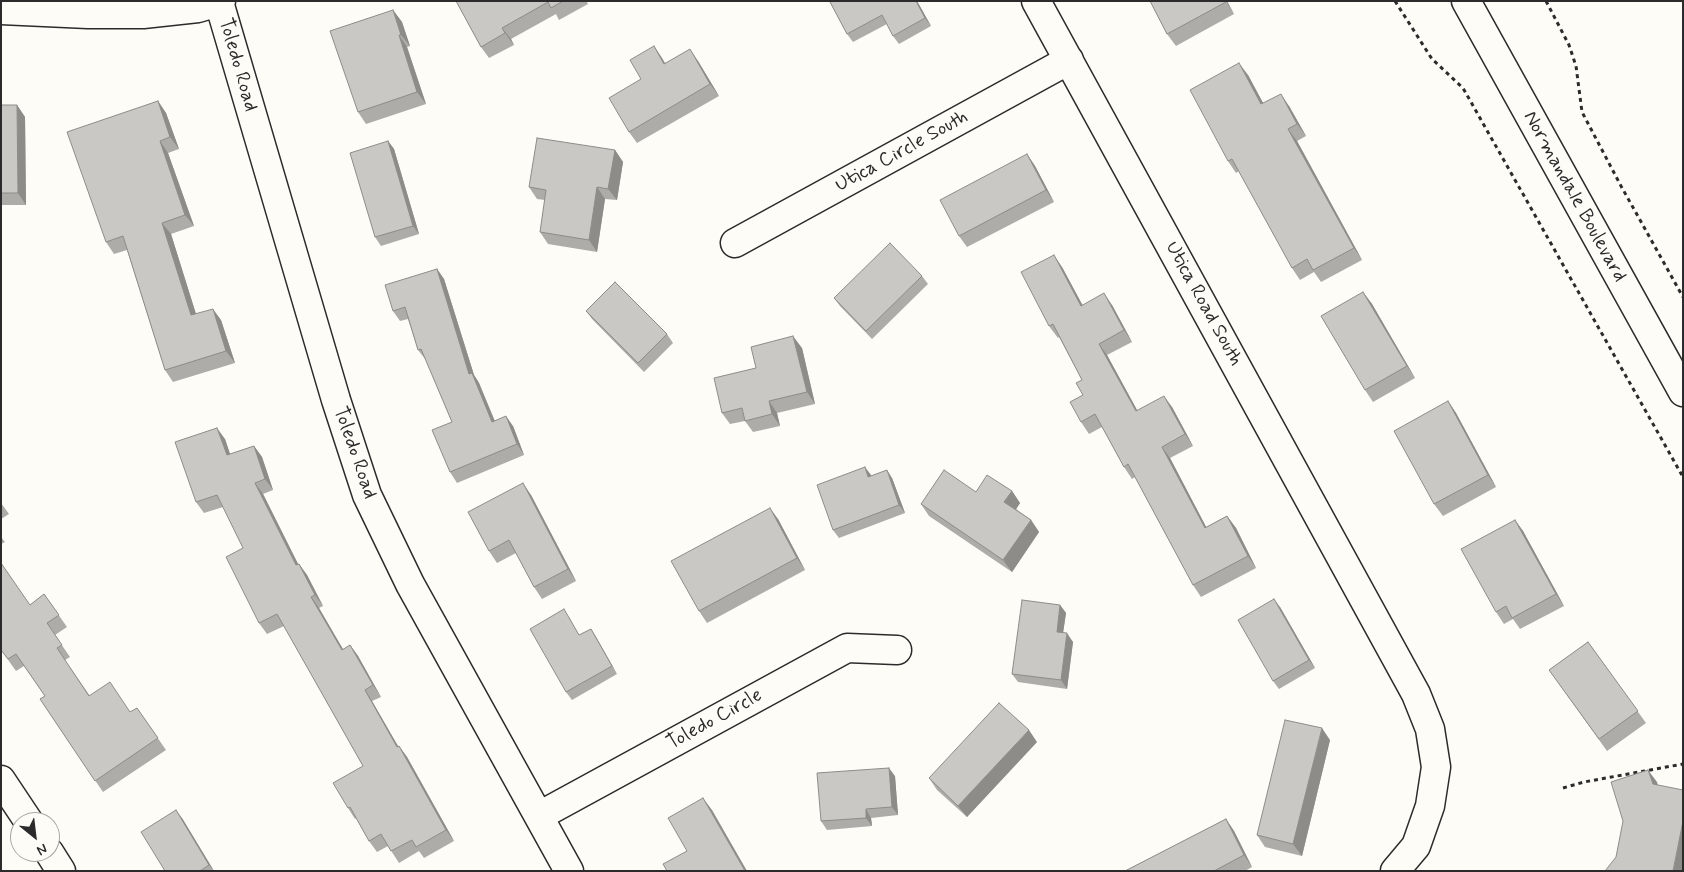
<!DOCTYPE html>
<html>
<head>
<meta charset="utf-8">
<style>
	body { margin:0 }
	#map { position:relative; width:1684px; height:872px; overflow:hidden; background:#fdfcf7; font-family:Mynerve,sans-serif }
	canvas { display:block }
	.frame { position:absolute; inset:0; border:2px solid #2b2b2b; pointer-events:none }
	.north { position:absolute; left:10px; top:812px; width:50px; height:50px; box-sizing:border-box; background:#fdfcf7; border:1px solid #a9a8a5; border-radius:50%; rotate:151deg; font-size:14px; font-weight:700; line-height:20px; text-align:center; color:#2b2b2b }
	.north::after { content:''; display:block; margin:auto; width:18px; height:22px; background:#2b2b2b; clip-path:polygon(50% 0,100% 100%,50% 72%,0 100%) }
</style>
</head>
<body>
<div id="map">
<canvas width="1684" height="872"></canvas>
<div class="frame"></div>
<div class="north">N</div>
</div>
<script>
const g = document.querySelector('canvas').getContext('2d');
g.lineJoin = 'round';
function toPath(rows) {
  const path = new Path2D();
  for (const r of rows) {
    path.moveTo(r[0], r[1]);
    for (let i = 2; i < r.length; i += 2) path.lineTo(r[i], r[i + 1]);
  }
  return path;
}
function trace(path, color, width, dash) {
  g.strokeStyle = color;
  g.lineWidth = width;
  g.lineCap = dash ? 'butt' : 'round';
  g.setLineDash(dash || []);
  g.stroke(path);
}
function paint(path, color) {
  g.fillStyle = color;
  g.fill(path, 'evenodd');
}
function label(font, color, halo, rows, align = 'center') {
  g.font = font + ' Mynerve,sans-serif';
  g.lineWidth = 4;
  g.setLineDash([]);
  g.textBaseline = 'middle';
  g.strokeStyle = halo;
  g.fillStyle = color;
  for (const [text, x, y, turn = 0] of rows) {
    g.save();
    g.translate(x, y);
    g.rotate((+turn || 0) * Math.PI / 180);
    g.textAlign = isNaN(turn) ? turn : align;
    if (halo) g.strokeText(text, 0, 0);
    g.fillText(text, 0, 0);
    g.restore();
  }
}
const street = toPath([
	[1036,1,1416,694,1430,729,1436,767,1430,806,1416,846,1395,871],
	[219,2,336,400,367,495,410,584,569,871],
	[1,10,88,14,143,14,198,8,221,1],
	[735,243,1069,60],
	[1,780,29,822],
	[539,816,847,648,897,650],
	[49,852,61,871]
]);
const secondary = toPath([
	[1466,1,1683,392]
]);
trace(street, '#2b2b2b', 31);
trace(secondary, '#2b2b2b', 31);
trace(toPath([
	[1395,1,1432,59,1463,88,1683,477],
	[1546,1,1569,45,1576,66,1582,112,1621,186,1683,297],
	[1563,788,1584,782,1683,764]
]), '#2b2b2b', 3, [4, 4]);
trace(street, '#fdfcf7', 28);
trace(secondary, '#fdfcf7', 28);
paint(toPath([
	[456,1,588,1,587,2,588,4,559,20,556,14,511,39,514,45,489,58,481,47],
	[917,1,931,26,899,44,893,36,887,24,853,42,847,34,830,2],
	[1150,1,1227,1,1234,14,1176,46,1167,34],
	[393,10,402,22,410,46,407,47,426,104,366,124,358,112],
	[654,46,665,63,698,61,719,96,637,143,629,132,641,79],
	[1248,75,1263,103,1289,106,1306,136,1297,141,1362,260,1321,282,1314,272,1300,280,1292,268,1239,171,1236,173,1228,161],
	[158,101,166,113,179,149,168,153,194,226,171,234,196,314,221,320,235,363,173,382,165,370,127,250,114,254,106,242],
	[1,105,17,105,25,117,26,205,1,205],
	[388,141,394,149,419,234,381,246,375,237],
	[615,150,623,162,617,200,605,199,597,252,548,244,540,232,545,200,537,199,529,187],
	[1027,154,1035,166,1054,202,967,247,959,236],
	[1062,267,1082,305,1112,305,1132,342,1107,355,1137,410,1172,407,1193,446,1170,458,1206,527,1227,516,1236,528,1256,568,1201,597,1193,585,1135,477,1132,479,1124,467,1102,427,1089,434,1081,422,1083,395,1082,380,1059,337,1058,338,1049,326],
	[437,269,444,279,474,375,479,383,495,421,513,426,524,455,457,483,450,472,452,422,426,360,418,350,408,319,400,321,393,311],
	[922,276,928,284,872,339,840,306,834,298],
	[1363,292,1372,304,1415,378,1373,402,1365,390],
	[586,311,667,334,673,343,644,372,592,319],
	[802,348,815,404,777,413,780,426,753,432,745,421,730,424,722,413,756,368],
	[1448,401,1456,413,1496,487,1443,516,1434,504],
	[225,439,230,454,254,446,262,457,273,490,263,494,298,564,299,564,307,575,323,606,319,608,343,650,350,645,358,656,381,697,372,701,398,747,399,746,407,757,454,841,424,858,419,851,399,863,388,846,377,852,369,841,356,818,355,819,348,808,363,766,284,626,267,634,259,623,243,548,223,507,204,513,196,502],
	[871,476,892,478,905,513,839,538,833,530],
	[1012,491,1020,503,1016,509,1031,520,1039,532,1012,572,929,516,921,504,976,492],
	[531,495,576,581,542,599,534,587,516,553,497,563,489,551],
	[1,503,9,514,1,519],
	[778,519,805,570,707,623,699,611],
	[1515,520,1523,531,1564,606,1520,629,1513,619,1504,624,1496,612],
	[1,537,5,542,1,544],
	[44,594,67,627,55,635,70,657,65,660,90,696,131,712,137,708,166,750,103,792,40,699,45,696,24,666,16,671,1,650,30,605],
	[1060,605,1066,613,1063,633,1073,642,1067,689,1018,682,1012,674],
	[1280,607,1315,668,1279,689,1273,681],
	[569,617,579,635,591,629,596,637,617,674,572,700,566,692],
	[1588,642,1646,723,1607,751,1549,670],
	[1330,740,1302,856,1265,847,1257,835],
	[1037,742,967,817,937,790,929,778],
	[895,776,898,815,871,818,872,826,827,830,821,821],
	[182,818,214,871,165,871],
	[1226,819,1234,831,1252,867,1245,871,1125,871]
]), '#adaca9');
paint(toPath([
	[916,1,917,1,931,26,925,18],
	[1226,1,1227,1,1234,14],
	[393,10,402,22,410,46,401,35],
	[502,28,511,39,514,45,505,33],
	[399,35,407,47,426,104,417,92],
	[654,46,662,58,672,76,664,64],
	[690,49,698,61,719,96,710,84],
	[1239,63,1248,75,1270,116,1261,104],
	[1281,94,1289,106,1306,136,1297,124],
	[158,101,166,113,179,149,170,137],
	[17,105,25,117,26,205,18,193],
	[1288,129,1297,141,1362,260,1354,248],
	[160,141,168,153,194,226,185,215],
	[388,141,394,149,419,234,413,226],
	[615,150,623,162,617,200,608,189],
	[1027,154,1035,166,1054,202,1046,190],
	[597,187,605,199,597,252,589,240],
	[162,223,171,234,200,327,191,315],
	[1054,255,1062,267,1089,317,1081,306],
	[437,269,444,279,474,375,479,383,499,432,492,422,469,374],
	[1363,292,1372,304,1415,378,1407,366],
	[1104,293,1112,305,1132,342,1124,330],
	[213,309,221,320,235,363,226,351],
	[793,336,802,348,815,404,807,392],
	[1099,344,1107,355,1144,423,1136,411],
	[1164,396,1172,407,1193,446,1185,434],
	[769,401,777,413,780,426,772,414],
	[1448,401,1456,413,1496,487,1488,475],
	[506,416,513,426,524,455,517,444],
	[217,428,225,439,234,466,227,455],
	[254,446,262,457,273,490,265,479],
	[1162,447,1170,458,1213,540,1205,528],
	[865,467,871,475,874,485,868,477],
	[887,470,892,478,905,513,899,505],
	[255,483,263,494,304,576,296,565],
	[523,483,531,495,576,581,568,569],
	[1012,491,1020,503,1013,514,1004,502],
	[770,508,778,519,805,570,797,558],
	[1227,516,1236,528,1256,568,1248,556],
	[1031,520,1039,532,1012,572,1003,560],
	[1515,520,1523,531,1564,606,1556,594],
	[299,564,307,575,323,606,315,595],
	[311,597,319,608,350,661,342,650],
	[1274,599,1280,607,1315,668,1309,660],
	[1060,605,1066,613,1062,640,1057,632],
	[591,629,596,637,617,674,612,666],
	[1067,633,1073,642,1067,689,1061,680],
	[350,645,358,656,381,697,373,685],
	[365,690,372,701,405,758,397,747],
	[1322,728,1330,740,1302,856,1293,844],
	[1029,730,1037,742,967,817,958,806],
	[399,746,407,757,454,841,446,830],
	[889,768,895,776,898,815,892,807],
	[1648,770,1657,782,1661,795,1653,784],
	[703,798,712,810,747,871,745,871],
	[866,809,871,818,872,826,866,818],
	[176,810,182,818,214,871,209,865],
	[1226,819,1234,831,1252,867,1244,855],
	[1683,821,1683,871,1673,871]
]), '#8d8c89');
const building = toPath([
	[456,1,563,1,551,8,548,2,502,28,505,33,481,47,456,1],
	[831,1,916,1,925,18,893,36,882,15,847,34,830,2,831,1],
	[1150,1,1226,1,1226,2,1167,34,1150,1],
	[393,10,401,35,399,35,417,92,358,112,330,31,393,10],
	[654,46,664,64,690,49,710,84,629,132,609,98,641,79,630,60,654,46],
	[1239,63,1261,104,1281,94,1297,124,1288,129,1354,248,1313,270,1307,259,1292,268,1232,159,1228,161,1190,90,1239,63],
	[158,101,170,137,160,141,185,215,162,223,191,315,213,309,226,351,165,370,123,236,106,242,67,132,158,101],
	[1,105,17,105,18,193,1,193,1,105],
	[537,138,615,150,608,189,597,187,589,240,540,232,546,190,529,187,537,138],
	[388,141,413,226,375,237,350,153,388,141],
	[1027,154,1046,190,959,236,940,200,1027,154],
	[890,243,922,276,866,331,834,298,890,243],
	[1054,255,1081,306,1104,293,1124,330,1099,344,1136,411,1164,396,1185,434,1162,447,1205,528,1227,516,1248,556,1193,585,1128,464,1124,467,1095,414,1081,422,1070,402,1083,395,1076,383,1082,380,1053,324,1049,326,1021,272,1054,255],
	[437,269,469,374,472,373,492,422,506,416,517,444,450,472,432,430,452,422,421,349,418,350,405,307,393,311,385,285,437,269],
	[615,282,667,334,638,363,586,311,615,282],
	[1363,292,1407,366,1365,390,1321,316,1363,292],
	[793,336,807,392,769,401,772,414,745,421,742,408,722,413,714,378,756,368,751,347,793,336],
	[1448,401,1488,475,1434,504,1394,431,1448,401],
	[217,428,227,455,254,446,265,479,255,483,296,565,299,564,315,595,311,597,342,650,350,645,373,685,365,690,397,747,399,746,446,830,416,847,412,840,391,851,381,834,369,841,350,807,348,808,333,783,363,766,277,614,259,623,226,557,243,548,217,495,196,502,175,442,217,428],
	[865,467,868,477,887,470,899,505,833,530,817,485,865,467],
	[944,470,976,492,987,475,1012,491,1004,502,1031,520,1003,560,921,504,944,470],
	[523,483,568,569,534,587,509,540,489,551,468,512,523,483],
	[770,508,797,558,699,611,671,561,770,508],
	[1515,520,1556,594,1512,618,1506,606,1496,612,1461,549,1515,520],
	[1,563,30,605,44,594,59,615,47,623,62,645,57,648,89,696,110,682,130,712,137,708,158,738,95,781,40,699,45,696,16,654,8,659,1,650,1,563],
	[1274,599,1309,660,1273,681,1238,620,1274,599],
	[1022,600,1060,605,1057,632,1067,633,1061,680,1012,674,1022,600],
	[564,609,579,635,591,629,612,666,566,692,530,629,564,609],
	[1588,642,1638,711,1599,739,1549,670,1588,642],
	[999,703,1029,730,958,806,929,778,999,703],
	[1285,720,1322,728,1293,844,1257,835,1285,720],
	[889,768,892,807,866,809,866,818,821,821,817,773,889,768],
	[1648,770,1653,784,1683,790,1683,821,1673,871,1605,871,1616,857,1623,821,1611,782,1648,770],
	[703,798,745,871,667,871,663,864,687,851,668,818,703,798],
	[176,810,209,865,200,871,165,871,141,832,176,810],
	[1226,819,1244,855,1214,871,1125,871,1226,819]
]);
paint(building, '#c9c8c4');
trace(building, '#8d8c89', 1);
label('20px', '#2b2b2b', '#fdfcf7', [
	["Toledo Road",237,65,74],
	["Utica Circle South",902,152,-29],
	["Normandale Boulevard",1574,197,61],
	["Utica Road South",1203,304,61],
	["Toledo Road",354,453,71],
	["Toledo Circle",715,720,-29]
]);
</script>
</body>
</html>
